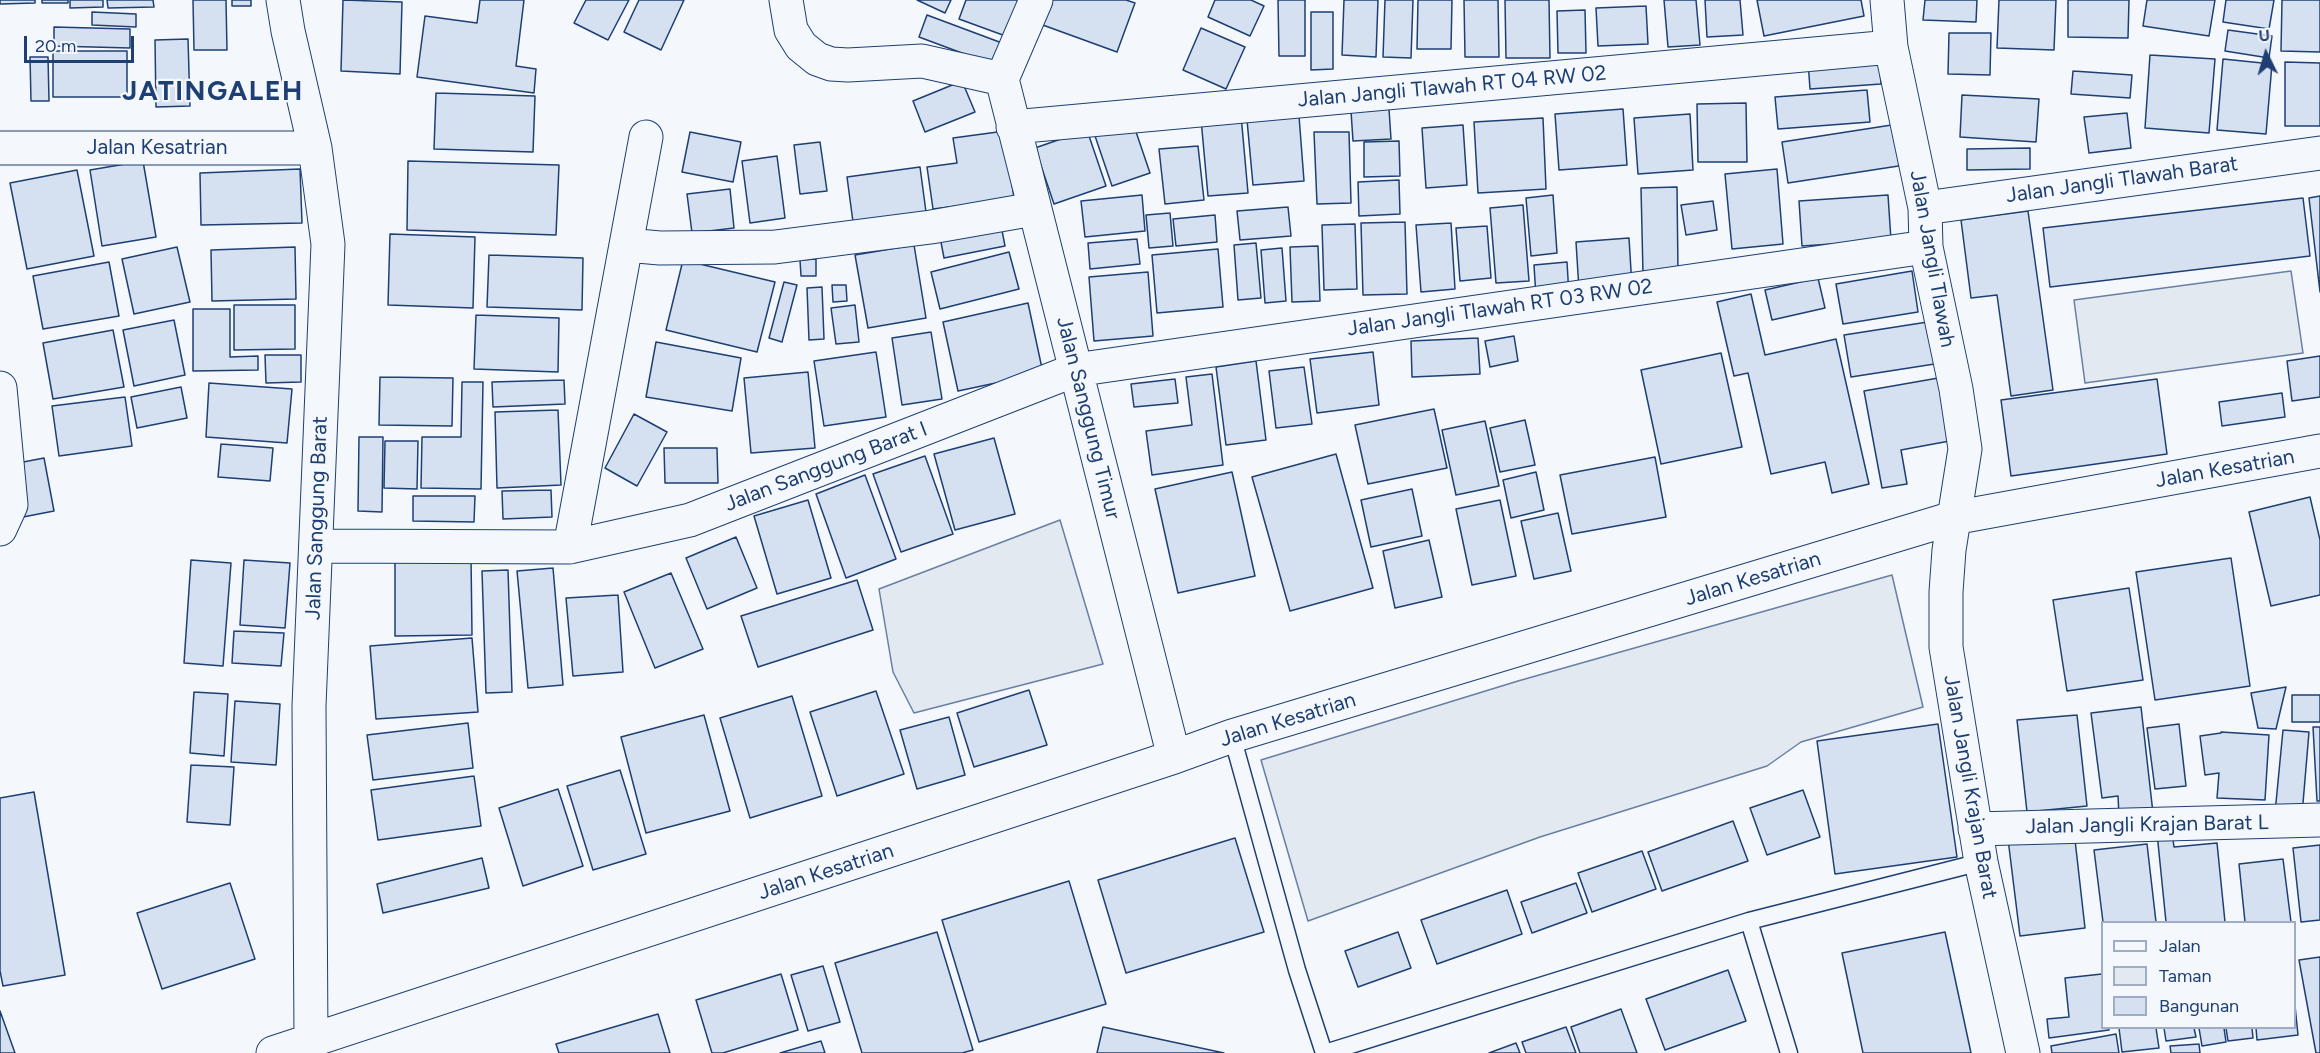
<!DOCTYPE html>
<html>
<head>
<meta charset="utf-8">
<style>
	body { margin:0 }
	#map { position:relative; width:2320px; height:1053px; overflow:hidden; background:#f4f7fb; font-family:Figtree,sans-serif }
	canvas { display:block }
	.legend { position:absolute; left:2101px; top:921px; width:195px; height:108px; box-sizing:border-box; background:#f4f7fb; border:2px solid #9eadc5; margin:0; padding:8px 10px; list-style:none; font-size:18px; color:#1d3f73 }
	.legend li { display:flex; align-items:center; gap:12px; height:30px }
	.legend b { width:30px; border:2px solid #9eadc5 }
	.north { position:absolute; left:2236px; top:24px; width:60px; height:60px; -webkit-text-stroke:4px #f4f7fb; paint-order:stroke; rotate:355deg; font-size:16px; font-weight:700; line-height:24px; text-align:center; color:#1d3f73 }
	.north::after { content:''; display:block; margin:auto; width:21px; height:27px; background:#1d3f73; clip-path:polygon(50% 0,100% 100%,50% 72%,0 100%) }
	.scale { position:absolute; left:24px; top:36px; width:110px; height:27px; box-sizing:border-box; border:3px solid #1d3f73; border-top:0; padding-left:8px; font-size:18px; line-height:21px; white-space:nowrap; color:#1d3f73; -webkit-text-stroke:4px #f4f7fb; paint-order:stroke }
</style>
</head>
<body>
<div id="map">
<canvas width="2320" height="1053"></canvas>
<ul class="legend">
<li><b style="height:8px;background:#f4f7fb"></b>Jalan</li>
<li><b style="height:16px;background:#e3e9f0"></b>Taman</li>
<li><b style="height:16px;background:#d5e0f0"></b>Bangunan</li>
</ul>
<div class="north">U</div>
<div class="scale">20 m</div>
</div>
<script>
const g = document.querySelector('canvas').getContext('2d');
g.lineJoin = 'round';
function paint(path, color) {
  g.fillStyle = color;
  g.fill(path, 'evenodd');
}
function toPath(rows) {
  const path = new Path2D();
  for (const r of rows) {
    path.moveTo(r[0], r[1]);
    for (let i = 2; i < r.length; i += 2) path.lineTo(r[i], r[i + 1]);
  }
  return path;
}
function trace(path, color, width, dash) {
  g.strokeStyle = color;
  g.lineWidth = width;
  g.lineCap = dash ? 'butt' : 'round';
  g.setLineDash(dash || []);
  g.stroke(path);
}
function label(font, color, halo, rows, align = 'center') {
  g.font = font + ' Figtree,sans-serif';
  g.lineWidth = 4.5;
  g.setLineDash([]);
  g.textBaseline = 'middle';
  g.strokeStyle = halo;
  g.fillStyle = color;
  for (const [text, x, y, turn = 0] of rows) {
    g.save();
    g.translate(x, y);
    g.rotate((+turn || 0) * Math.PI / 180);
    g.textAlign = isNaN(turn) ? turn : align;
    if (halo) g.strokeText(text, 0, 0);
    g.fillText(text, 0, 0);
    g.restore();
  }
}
const green = toPath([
	[2291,271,2303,353,2085,383,2074,300,2291,271],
	[1060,520,1103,664,914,713,893,672,879,589,1060,520],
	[1892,575,1923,707,1801,742,1767,766,1540,837,1308,921,1261,760,1518,681,1892,575]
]);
paint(green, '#e3e9f0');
trace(green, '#687fa3', 1.5);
const building = toPath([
	[0,0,35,0,35,3,0,4,0,0],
	[42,0,68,0,68,3,42,3,42,0],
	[70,0,103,0,103,7,70,8,70,0],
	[107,0,153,0,154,7,108,8,107,0],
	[193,0,226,0,227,50,194,50,193,0],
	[232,0,251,0,251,6,232,6,232,0],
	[343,0,402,2,400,74,341,71,343,0],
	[480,0,524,0,516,66,536,69,534,93,417,77,425,16,477,23,480,0],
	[586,0,629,0,608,40,574,23,586,0],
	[639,0,684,0,661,50,624,32,639,0],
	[917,0,951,0,945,13,917,0],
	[966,0,1026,0,1011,38,959,19,966,0],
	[1049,0,1126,0,1135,3,1117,52,1040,24,1049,0],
	[1215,0,1251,0,1264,6,1250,36,1208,17,1215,0],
	[1278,0,1305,0,1305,56,1279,56,1278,0],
	[1344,0,1378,0,1376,57,1342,55,1344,0],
	[1385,0,1413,0,1411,58,1383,57,1385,0],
	[1418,0,1452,0,1451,49,1417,49,1418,0],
	[1464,0,1498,0,1499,57,1465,57,1464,0],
	[1505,0,1549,0,1550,58,1506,58,1505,0],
	[1664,0,1696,0,1700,45,1668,47,1664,0],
	[1705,0,1740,0,1743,35,1707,37,1705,0],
	[1757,0,1861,0,1864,16,1764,36,1757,0],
	[1925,0,1977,0,1976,22,1923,20,1925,0],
	[1999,0,2056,0,2054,50,1997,48,1999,0],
	[2068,0,2129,0,2128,38,2068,37,2068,0],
	[2147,0,2215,0,2209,36,2143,26,2147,0],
	[2226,0,2274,0,2269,29,2223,22,2226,0],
	[2282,0,2320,0,2320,52,2281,51,2282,0],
	[1646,6,1648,44,1598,46,1596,8,1646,6],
	[1585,10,1586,53,1558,53,1557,11,1585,10],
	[92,12,136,14,136,27,92,25,92,12],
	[1311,12,1333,12,1333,69,1311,70,1311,12],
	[927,15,1002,43,994,65,919,37,927,15],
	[54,27,130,29,130,48,54,46,54,27],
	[1201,28,1245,47,1226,89,1183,70,1201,28],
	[2228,30,2272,36,2269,58,2225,51,2228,30],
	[1949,33,1991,33,1990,75,1948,74,1949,33],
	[188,39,190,106,156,107,155,40,188,39],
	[53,51,127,51,127,97,53,97,53,51],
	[2150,55,2215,59,2209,133,2145,128,2150,55],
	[1879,56,1881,84,1810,89,1808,61,1879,56],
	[30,57,48,57,49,101,31,101,30,57],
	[2223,59,2272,64,2266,134,2217,130,2223,59],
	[2285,62,2320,63,2320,126,2285,126,2285,62],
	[2073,71,2132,75,2130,98,2071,94,2073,71],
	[962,81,975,112,925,132,913,101,962,81],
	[1867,90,1870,122,1778,129,1775,97,1867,90],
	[436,93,535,96,533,152,434,149,436,93],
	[1962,95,2039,99,2036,142,1960,137,1962,95],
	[1746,103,1747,162,1698,162,1697,104,1746,103],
	[1389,109,1391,139,1353,141,1351,111,1389,109],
	[1623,109,1627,165,1559,170,1555,114,1623,109],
	[2127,113,2131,148,2089,153,2084,117,2127,113],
	[1690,114,1693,170,1638,174,1634,118,1690,114],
	[1241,115,1248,193,1208,196,1201,119,1241,115],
	[1299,116,1304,181,1253,185,1247,120,1299,116],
	[1543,118,1546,189,1478,193,1474,122,1543,118],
	[1132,120,1150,173,1112,186,1094,133,1132,120],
	[1898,124,1905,165,1788,183,1782,142,1898,124],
	[1463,125,1467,185,1426,188,1422,128,1463,125],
	[1087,130,1106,186,1054,204,1035,148,1087,130],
	[1005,131,1014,199,933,209,927,167,957,163,953,138,1005,131],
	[690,132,741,142,733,182,682,172,690,132],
	[1314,132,1349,132,1351,203,1317,204,1314,132],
	[1399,141,1400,176,1364,177,1364,142,1399,141],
	[820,142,827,191,800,194,794,145,820,142],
	[1198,146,1204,200,1165,204,1159,149,1198,146],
	[2030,148,2030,169,1967,170,1967,149,2030,148],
	[777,156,785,218,750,223,742,161,777,156],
	[143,161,156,237,102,246,90,170,143,161],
	[408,161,559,165,556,235,407,230,408,161],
	[920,167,926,212,853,222,847,177,920,167],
	[300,169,302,223,201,225,200,173,300,169],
	[1777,169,1783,244,1732,249,1725,174,1777,169],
	[77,170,94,256,27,269,10,183,77,170],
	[1399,180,1400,214,1359,216,1358,182,1399,180],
	[1677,187,1678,273,1643,274,1641,188,1677,187],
	[730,189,734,228,692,233,687,194,730,189],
	[1142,195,1145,231,1085,237,1081,201,1142,195],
	[1553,195,1557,253,1531,256,1526,198,1553,195],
	[1888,195,1891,240,1802,246,1799,201,1888,195],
	[2320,196,2320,292,2309,198,2320,196],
	[2303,198,2310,256,2050,287,2043,228,2303,198],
	[1713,201,1717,230,1686,235,1681,205,1713,201],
	[1523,205,1529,281,1496,283,1490,208,1523,205],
	[1288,207,1291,236,1240,240,1237,211,1288,207],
	[2028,211,2053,390,2011,396,1997,295,1971,298,1961,220,2028,211],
	[1170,213,1173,246,1149,248,1146,215,1170,213],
	[1215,215,1217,242,1176,246,1173,219,1215,215],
	[1405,222,1407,294,1363,295,1361,223,1405,222],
	[1451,223,1455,289,1421,292,1416,225,1451,223],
	[1355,224,1357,289,1324,290,1322,225,1355,224],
	[1001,225,1005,246,944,258,940,237,1001,225],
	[1487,226,1491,278,1460,281,1456,228,1487,226],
	[390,234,475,237,473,308,388,305,390,234],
	[1629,238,1632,287,1579,290,1576,242,1629,238],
	[1137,239,1140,264,1090,269,1088,243,1137,239],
	[1256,243,1261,298,1238,300,1234,245,1256,243],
	[914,245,926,318,868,328,855,255,914,245],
	[1318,246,1320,301,1292,302,1290,247,1318,246],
	[177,247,190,302,134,314,122,259,177,247],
	[295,247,296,299,212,301,211,250,295,247],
	[1282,248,1286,301,1265,303,1261,250,1282,248],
	[1218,249,1223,307,1157,313,1152,255,1218,249],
	[1009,252,1019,289,940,309,931,272,1009,252],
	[489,255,583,258,582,310,487,307,489,255],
	[816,259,816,276,801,276,800,260,816,259],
	[683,260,775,282,757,352,666,330,683,260],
	[109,262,119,316,43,329,33,276,109,262],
	[1567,262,1569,295,1536,297,1534,265,1567,262],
	[1912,271,1918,312,1843,324,1836,284,1912,271],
	[1148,272,1153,336,1094,341,1089,277,1148,272],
	[1818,278,1825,308,1772,320,1765,290,1818,278],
	[784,282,797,285,782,342,769,338,784,282],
	[832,285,846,285,847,301,833,302,832,285],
	[822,287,824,339,809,340,807,288,822,287],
	[1751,294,1765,355,1836,339,1869,484,1832,493,1825,462,1771,474,1748,373,1734,376,1717,302,1751,294],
	[1028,303,1043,373,958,391,943,322,1028,303],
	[234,305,295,305,295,349,234,350,234,305],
	[855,305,859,342,836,344,831,308,855,305],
	[193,309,230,309,230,357,258,356,258,370,193,371,193,309],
	[476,315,559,318,558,372,474,369,476,315],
	[174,320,185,375,134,386,123,330,174,320],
	[1934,321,1941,363,1851,377,1844,335,1934,321],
	[113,330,124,387,53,399,43,343,113,330],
	[931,332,942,399,902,405,892,338,931,332],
	[1514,336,1518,361,1490,367,1485,341,1514,336],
	[1478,338,1480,374,1412,377,1411,341,1478,338],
	[656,342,741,358,732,411,646,397,656,342],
	[876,352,886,417,824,426,814,361,876,352],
	[1373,352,1379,405,1317,413,1310,359,1373,352],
	[1721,353,1742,447,1661,464,1641,370,1721,353],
	[265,355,301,355,301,382,266,383,265,355],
	[2320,356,2320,397,2292,401,2287,361,2320,356],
	[1256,361,1266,440,1226,445,1216,367,1256,361],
	[1304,367,1312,424,1276,428,1269,371,1304,367],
	[808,372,815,448,751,453,744,378,808,372],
	[1212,374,1223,465,1152,475,1146,431,1192,425,1186,377,1212,374],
	[380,377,453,378,452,426,379,425,380,377],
	[1944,377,1955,440,1901,450,1907,484,1882,488,1864,391,1944,377],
	[1175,379,1178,403,1134,407,1131,384,1175,379],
	[2157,379,2167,454,2011,476,2001,400,2157,379],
	[564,380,565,404,493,407,492,382,564,380],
	[462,382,483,382,481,489,421,488,422,437,461,437,462,382],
	[209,383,292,389,287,443,206,437,209,383],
	[181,387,187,418,137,428,131,397,181,387],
	[2282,393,2285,417,2222,426,2219,402,2282,393],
	[125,397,132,446,59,456,52,406,125,397],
	[1434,409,1447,468,1368,484,1355,425,1434,409],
	[558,410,561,485,497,488,495,412,558,410],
	[634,414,667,432,637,486,605,468,634,414],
	[1525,420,1535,465,1500,472,1490,428,1525,420],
	[1485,421,1499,486,1456,495,1442,430,1485,421],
	[359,437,383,437,382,512,358,511,359,437],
	[994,438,1015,514,955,530,934,454,994,438],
	[385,441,418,441,417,489,384,488,385,441],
	[221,444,273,448,270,481,218,477,221,444],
	[664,448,717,448,718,483,665,483,664,448],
	[1336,454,1373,588,1290,611,1252,477,1336,454],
	[925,456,953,534,901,552,873,474,925,456],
	[1655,457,1666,517,1572,534,1560,475,1655,457],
	[44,458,54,511,23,517,13,464,44,458],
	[1232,472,1255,576,1178,593,1155,489,1232,472],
	[1536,472,1544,510,1511,518,1503,480,1536,472],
	[865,475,896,559,846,578,816,494,865,475],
	[1412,489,1422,536,1371,547,1361,500,1412,489],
	[551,490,552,517,503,519,502,491,551,490],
	[413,496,475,496,474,522,413,521,413,496],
	[2310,497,2320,540,2320,595,2271,606,2249,512,2310,497],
	[808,500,831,578,777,594,754,516,808,500],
	[1500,500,1516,576,1472,585,1456,509,1500,500],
	[1558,513,1571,571,1534,579,1521,521,1558,513],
	[736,537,757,588,707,609,686,558,736,537],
	[1429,540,1442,597,1395,608,1383,551,1429,540],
	[471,556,472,635,395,636,395,557,471,556],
	[2231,558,2250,686,2155,700,2136,572,2231,558],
	[191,560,231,563,223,666,184,663,191,560],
	[244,560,290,563,285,628,240,625,244,560],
	[553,568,563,685,528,688,517,571,553,568],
	[508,570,512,692,486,693,482,571,508,570],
	[671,573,703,649,655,668,624,592,671,573],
	[857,580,873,630,758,667,741,616,857,580],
	[2129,588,2143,680,2067,691,2053,600,2129,588],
	[618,595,623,672,573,676,566,598,618,595],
	[234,631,284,633,281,666,232,663,234,631],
	[472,638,478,712,376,719,370,646,472,638],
	[2286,687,2276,729,2258,728,2251,693,2286,687],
	[1029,690,1047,745,974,767,957,713,1029,690],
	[876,691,904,774,837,796,810,712,876,691],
	[194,692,228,694,224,756,190,753,194,692],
	[2292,695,2320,695,2320,722,2292,722,2292,695],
	[792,696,822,796,750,818,720,718,792,696],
	[235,701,280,704,276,765,231,762,235,701],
	[2141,707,2153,813,2119,816,2118,796,2102,798,2091,713,2141,707],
	[704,715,730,811,646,833,621,737,704,715],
	[2077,715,2087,806,2027,812,2017,720,2077,715],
	[949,717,965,775,917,789,900,730,949,717],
	[468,723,473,768,373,780,367,735,468,723],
	[1938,724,1957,857,1835,874,1817,741,1938,724],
	[2179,724,2186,786,2155,789,2147,728,2179,724],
	[2313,727,2320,727,2320,801,2317,801,2313,727],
	[2283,730,2309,732,2302,815,2275,813,2283,730],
	[2221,732,2269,735,2265,800,2217,798,2219,773,2205,775,2200,736,2221,733,2221,732],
	[191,765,234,767,230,825,187,822,191,765],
	[620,770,646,854,593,870,567,786,620,770],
	[474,776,481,826,378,840,371,790,474,776],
	[558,789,583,866,523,886,499,808,558,789],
	[1803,790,1820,837,1767,855,1750,808,1803,790],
	[34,792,65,975,3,986,0,971,0,798,34,792],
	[1733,821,1748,861,1662,891,1648,852,1733,821],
	[2074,831,2085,928,2020,936,2008,839,2074,831],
	[2172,832,2174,847,2217,843,2225,922,2166,922,2157,833,2172,832],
	[1235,838,1264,932,1126,973,1098,880,1235,838],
	[2147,844,2156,922,2103,922,2094,850,2147,844],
	[2320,845,2320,920,2301,922,2293,848,2320,845],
	[1642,851,1656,889,1592,912,1578,873,1642,851],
	[482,858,489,888,383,913,377,884,482,858],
	[2283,859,2291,922,2245,922,2239,864,2283,859],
	[1069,881,1106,1004,979,1042,942,920,1069,881],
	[230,883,255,959,162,989,137,913,230,883],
	[1576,883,1587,913,1532,933,1521,902,1576,883],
	[1507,890,1522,934,1437,964,1421,920,1507,890],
	[937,932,973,1050,962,1053,862,1053,835,963,937,932],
	[1398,932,1411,968,1358,987,1345,951,1398,932],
	[1945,932,1971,1053,1863,1053,1842,953,1945,932],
	[2320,957,2320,1053,2316,1053,2299,960,2320,957],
	[823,966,840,1022,808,1031,791,975,823,966],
	[1728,970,1746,1021,1665,1050,1646,999,1728,970],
	[781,974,798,1030,723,1053,712,1053,696,1000,781,974],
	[2102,974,2102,1028,2109,1028,2109,1030,2049,1038,2047,1019,2069,1017,2065,978,2102,974],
	[2294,996,2298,1035,2257,1040,2256,1028,2294,1028,2294,996],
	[1621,1009,1637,1053,1580,1053,1571,1027,1621,1009],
	[0,1011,15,1053,0,1053,0,1011],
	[658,1014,670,1053,559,1053,556,1044,658,1014],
	[1103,1027,1224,1053,1097,1053,1103,1027],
	[1566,1027,1576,1053,1526,1053,1522,1042,1566,1027],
	[2119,1028,2156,1028,2159,1048,2122,1052,2119,1028],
	[2164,1028,2194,1028,2196,1037,2166,1041,2164,1028],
	[2199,1028,2224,1028,2226,1042,2202,1046,2199,1028],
	[2226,1028,2252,1028,2253,1038,2228,1041,2226,1028],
	[2116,1034,2119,1053,2052,1053,2051,1046,2116,1034],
	[821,1041,825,1053,780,1053,821,1041],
	[1516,1043,1520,1053,1489,1053,1516,1043],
	[2199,1044,2200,1053,2171,1053,2170,1046,2199,1044]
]);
paint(building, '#d5e0f0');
trace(building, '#1d3f73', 1.5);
const lane = toPath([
	[1232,736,1297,970,1324,1053],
	[1749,921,1981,862],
	[1325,1053,1749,921,1789,1053]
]);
const street = toPath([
	[283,0,288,31,315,148,328,244,309,706,311,1041],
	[786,0,791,30,801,46,817,59,831,64,848,65,922,61,1002,79],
	[1887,0,1891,47,1925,208,1926,247,1956,389,1965,449,1949,550,1946,592,1946,647,1981,862,2023,1053],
	[1002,79,1174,757],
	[1002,79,1036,0],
	[1013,127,1891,47],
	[0,148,315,148],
	[1925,208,2320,153],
	[626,245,660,248,775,247,931,227,1034,209],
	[0,388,11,505,0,529],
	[316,546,570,547,690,520,1075,370,1926,247],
	[570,547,646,137],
	[1975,829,2320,820],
	[273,1053,1174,757,1232,736,1953,518,2320,451]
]);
trace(lane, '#1d3f73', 19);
trace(street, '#1d3f73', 35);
trace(lane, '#f4f7fb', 16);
trace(street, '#f4f7fb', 33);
label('21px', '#1d3f73', '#f4f7fb', [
	["Jalan Jangli Tlawah RT 04 RW 02",1452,87,-5],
	["Jalan Kesatrian",157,148],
	["Jalan Jangli Tlawah Barat",2122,180,-8],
	["Jalan Jangli Tlawah",1932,259,80],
	["Jalan Jangli Tlawah RT 03 RW 02",1500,308,-8],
	["Jalan Sanggung Timur",1088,418,76],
	["Jalan Sanggung Barat I",826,467,-21],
	["Jalan Kesatrian",2225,469,-10],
	["Jalan Sanggung Barat",317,518,-88],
	["Jalan Kesatrian",1753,579,-17],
	["Jalan Kesatrian",1288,720,-17],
	["Jalan Jangli Krajan Barat",1970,787,80],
	["Jalan Jangli Krajan Barat L",2147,825,-1],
	["Jalan Kesatrian",826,872,-18]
]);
g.letterSpacing = '1.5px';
label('bold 27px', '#1d3f73', '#f4f7fb', [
	["JATINGALEH",213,92]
]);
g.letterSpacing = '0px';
</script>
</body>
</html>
